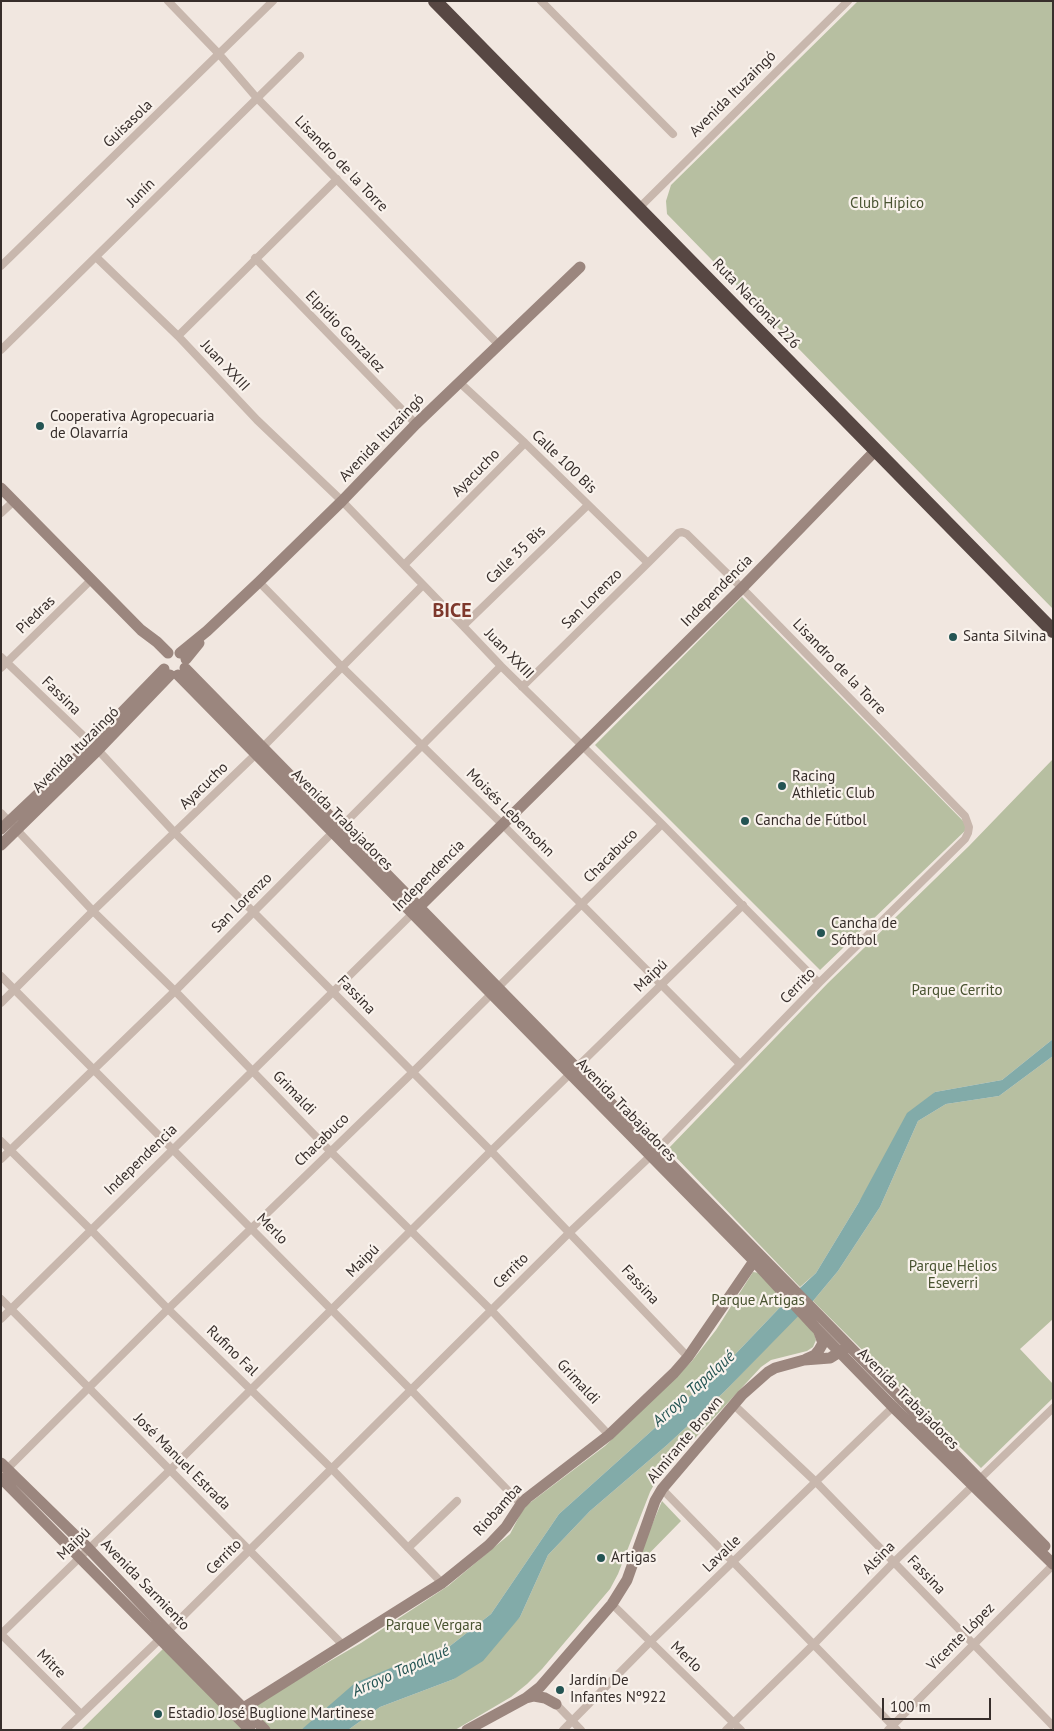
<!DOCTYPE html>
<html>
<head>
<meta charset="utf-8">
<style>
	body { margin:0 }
	#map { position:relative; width:1054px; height:1731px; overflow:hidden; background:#f1e7e0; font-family:"PT Sans",sans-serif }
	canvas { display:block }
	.frame { position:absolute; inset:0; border:2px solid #372e2b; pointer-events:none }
	.scale { position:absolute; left:882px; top:1698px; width:109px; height:22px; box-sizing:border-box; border:2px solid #372e2b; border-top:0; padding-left:6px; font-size:15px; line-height:18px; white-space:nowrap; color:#372e2b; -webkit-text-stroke:4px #f9f2ec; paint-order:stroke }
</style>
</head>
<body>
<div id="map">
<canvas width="1054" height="1731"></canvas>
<div class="frame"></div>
<div class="scale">100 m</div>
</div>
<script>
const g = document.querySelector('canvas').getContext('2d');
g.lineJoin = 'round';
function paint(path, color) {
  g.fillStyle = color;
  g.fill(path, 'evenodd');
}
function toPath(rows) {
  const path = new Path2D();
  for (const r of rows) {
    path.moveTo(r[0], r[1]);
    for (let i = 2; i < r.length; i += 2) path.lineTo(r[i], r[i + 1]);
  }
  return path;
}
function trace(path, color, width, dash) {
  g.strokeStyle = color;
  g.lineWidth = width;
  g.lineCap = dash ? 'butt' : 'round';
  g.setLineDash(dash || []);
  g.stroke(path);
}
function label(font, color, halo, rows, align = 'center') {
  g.font = font + ' "PT Sans",sans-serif';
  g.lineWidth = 4.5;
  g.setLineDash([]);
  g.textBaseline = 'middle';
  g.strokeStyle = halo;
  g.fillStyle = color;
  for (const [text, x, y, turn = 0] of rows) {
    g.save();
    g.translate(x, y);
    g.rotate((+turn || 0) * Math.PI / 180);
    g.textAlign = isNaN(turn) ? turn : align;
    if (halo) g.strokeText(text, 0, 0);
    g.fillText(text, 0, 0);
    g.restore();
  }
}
paint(toPath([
	[858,1,1053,1,1053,609,667,214,666,201,671,185],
	[742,597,969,827,820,970,595,745],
	[1053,759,1053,1039,1002,1080,935,1092,859,1202,816,1273,800,1287,668,1149,828,983,969,846],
	[1053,1056,1053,1319,1020,1349,1053,1384,1053,1398,981,1468,813,1301,838,1271,880,1207,918,1121,946,1104,999,1096],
	[753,1272,760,1273,786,1301,725,1365,559,1514,491,1614,450,1646,418,1662,393,1667,301,1730,271,1730,253,1713,252,1709,254,1705,361,1643,448,1586,510,1534,522,1511,527,1505,605,1446,692,1361,716,1330],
	[798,1314,813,1330,816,1340,813,1347,807,1351,771,1360,761,1367,657,1479,650,1492,618,1574,610,1589,542,1669,527,1684,511,1697,455,1730,348,1730,380,1707,454,1679,520,1617,548,1555,590,1511,667,1445,724,1392],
	[662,1501,681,1521,633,1570],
	[167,1645,245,1730,81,1730]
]), '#b7bfa1');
paint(toPath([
	[1053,1039,1053,1056,999,1096,946,1104,918,1121,880,1207,838,1271,813,1301,724,1392,667,1445,590,1511,548,1555,520,1617,483,1661,454,1679,380,1707,348,1730,301,1730,355,1683,393,1667,418,1662,450,1646,491,1614,559,1514,725,1365,786,1301,816,1273,859,1202,907,1113,935,1092,1002,1080]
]), '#82aba9');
trace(toPath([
	[168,1,219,54,256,97,498,344],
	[541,1,673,134],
	[639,208,848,1],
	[96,257,178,336,257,420,342,501,463,626,501,666,662,824,819,983],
	[255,258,416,424],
	[1,266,273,1],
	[178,336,337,179],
	[1,350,300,56],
	[459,382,525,443,648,563],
	[1,513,14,501],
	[404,565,525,443],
	[259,582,343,668,502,824,740,1064],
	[463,626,588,505],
	[1,657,98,750,175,833,491,1151,688,1357],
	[1,668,91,580],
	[1,813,93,911,175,991,330,1151,491,1310,609,1435],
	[1,976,411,1390,521,1504],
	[1,1003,93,911,256,754,423,585],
	[1,1141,91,1230,168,1309,331,1468,442,1583],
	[1,1159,175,991,333,832,341,827,501,666],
	[1,1299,344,1646],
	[1,1319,413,913],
	[734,1405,817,1483,1053,1726],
	[4,1472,168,1309,412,1073,662,824],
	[662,1489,897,1730],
	[408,1548,457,1501],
	[612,1604,741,1730],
	[1,1634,170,1470,491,1151,743,905],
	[1,1634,81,1714],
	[556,1704,581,1730],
	[65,1730,161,1638,570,1232,658,1149,819,983,965,839,968,833,969,827,965,816,742,588,687,534,682,532,678,533,648,563,522,687],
	[563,1730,650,1642,896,1404],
	[726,1730,814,1644,894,1562,1053,1408],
	[888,1730,1053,1565]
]), '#c8b7ad', 8);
trace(toPath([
	[1,488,141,630,157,642,168,653],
	[180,653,207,631,259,582,342,501,416,424,580,267],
	[186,659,199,643],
	[185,668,1045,1546],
	[178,675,754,1261,815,1327,893,1407,1053,1564],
	[1,829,91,744,164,669],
	[1,845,98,750,170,675],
	[415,911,742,588,875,451],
	[806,1359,815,1355,819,1350,823,1343,819,1332],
	[1,1463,89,1549,168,1632,265,1730],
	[1,1478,250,1730],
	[526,1698,534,1696,545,1698,556,1704],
	[234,1714,442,1583,489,1545,506,1527,521,1504,527,1498,609,1435,674,1373,688,1357,758,1255],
	[467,1730,526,1698,540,1687,612,1604,627,1580,655,1501,662,1489,742,1395,768,1372,775,1368,804,1360,830,1358,846,1348]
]), '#9b867e', 11);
trace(toPath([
	[435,1,1053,631]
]), '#574743', 14);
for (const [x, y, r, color] of [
	[40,426,5,"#245453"],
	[953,637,5,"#245453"],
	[782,786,5,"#245453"],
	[745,821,5,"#245453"],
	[821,933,5,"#245453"],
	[601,1558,5,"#245453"],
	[560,1690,5,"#245453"],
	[158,1714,5,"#245453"]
]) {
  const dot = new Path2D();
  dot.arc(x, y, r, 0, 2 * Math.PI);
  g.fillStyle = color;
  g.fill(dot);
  trace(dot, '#f9f2ec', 2);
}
label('15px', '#372e2b', '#f9f2ec', [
	["Avenida Ituzaingó",733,94,-45],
	["Guisasola",128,124,-44],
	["Lisandro de la Torre",341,164,46],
	["Junín",141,193,-45],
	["Ruta Nacional 226",756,304,46],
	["Elpidio Gonzalez",345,332,46],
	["Juan XXIII",225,366,47],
	["Avenida Ituzaingó",382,438,-46],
	["Calle 100 Bis",564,462,44],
	["Ayacucho",476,473,-45],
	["Calle 35 Bis",516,555,-44],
	["Independencia",717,591,-45],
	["San Lorenzo",592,599,-45],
	["Piedras",36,615,-44],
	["Juan XXIII",509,654,46],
	["Lisandro de la Torre",839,667,46],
	["Fassina",61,696,44],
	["Avenida Ituzaingó",76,750,-45],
	["Ayacucho",204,786,-44],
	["Moisés Lebensohn",510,813,45],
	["Avenida Trabajadores",342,820,45],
	["Chacabuco",611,856,-45],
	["Independencia",429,876,-45],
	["San Lorenzo",242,903,-45],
	["Maipú",651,976,-44],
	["Cerrito",798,986,-46],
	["Fassina",356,995,46],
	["Grimaldi",294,1093,46],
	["Avenida Trabajadores",626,1110,46],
	["Chacabuco",322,1140,-44],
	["Independencia",141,1160,-44],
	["Merlo",272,1229,45],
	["Maipú",363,1261,-45],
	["Cerrito",511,1271,-45],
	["Fassina",640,1285,47],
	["Rufino Fal",232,1351,44],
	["Grimaldi",578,1382,47],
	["Avenida Trabajadores",908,1399,45],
	["Almirante Brown",685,1440,-50],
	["José Manuel Estrada",182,1462,45],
	["Riobamba",498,1510,-48],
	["Maipú",74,1544,-44],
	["Lavalle",722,1554,-44],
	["Cerrito",224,1557,-45],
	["Alsina",879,1558,-45],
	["Fassina",926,1575,46],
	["Avenida Sarmiento",145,1585,46],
	["Vicente López",961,1637,-45],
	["Merlo",686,1657,44],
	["Mitre",51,1664,45]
]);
label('15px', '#495331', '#f9f2ec', [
	["Club Hípico",887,204],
	["Parque Cerrito",957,991],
	["Parque Helios",953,1267],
	["Eseverri",953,1284],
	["Parque Artigas",758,1301],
	["Parque Vergara",434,1626]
]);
label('15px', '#372e2b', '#f9f2ec', [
	["Cooperativa Agropecuaria",50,417],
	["de Olavarría",50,434],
	["Santa Silvina",963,637],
	["Racing",792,777],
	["Athletic Club",792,794],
	["Cancha de Fútbol",755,821],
	["Cancha de",831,924],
	["Sóftbol",831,941],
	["Artigas",611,1558],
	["Jardín De",570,1681],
	["Infantes Nº922",570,1698],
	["Estadio José Buglione Martinese",168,1714]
], 'left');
label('italic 16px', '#245453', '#f9f2ec', [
	["Arroyo Tapalqué",694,1389,-42],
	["Arroyo Tapalqué",401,1671,-24]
]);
label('bold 20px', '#7e382c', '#f9f2ec', [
	["BICE",452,611]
]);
</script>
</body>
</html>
